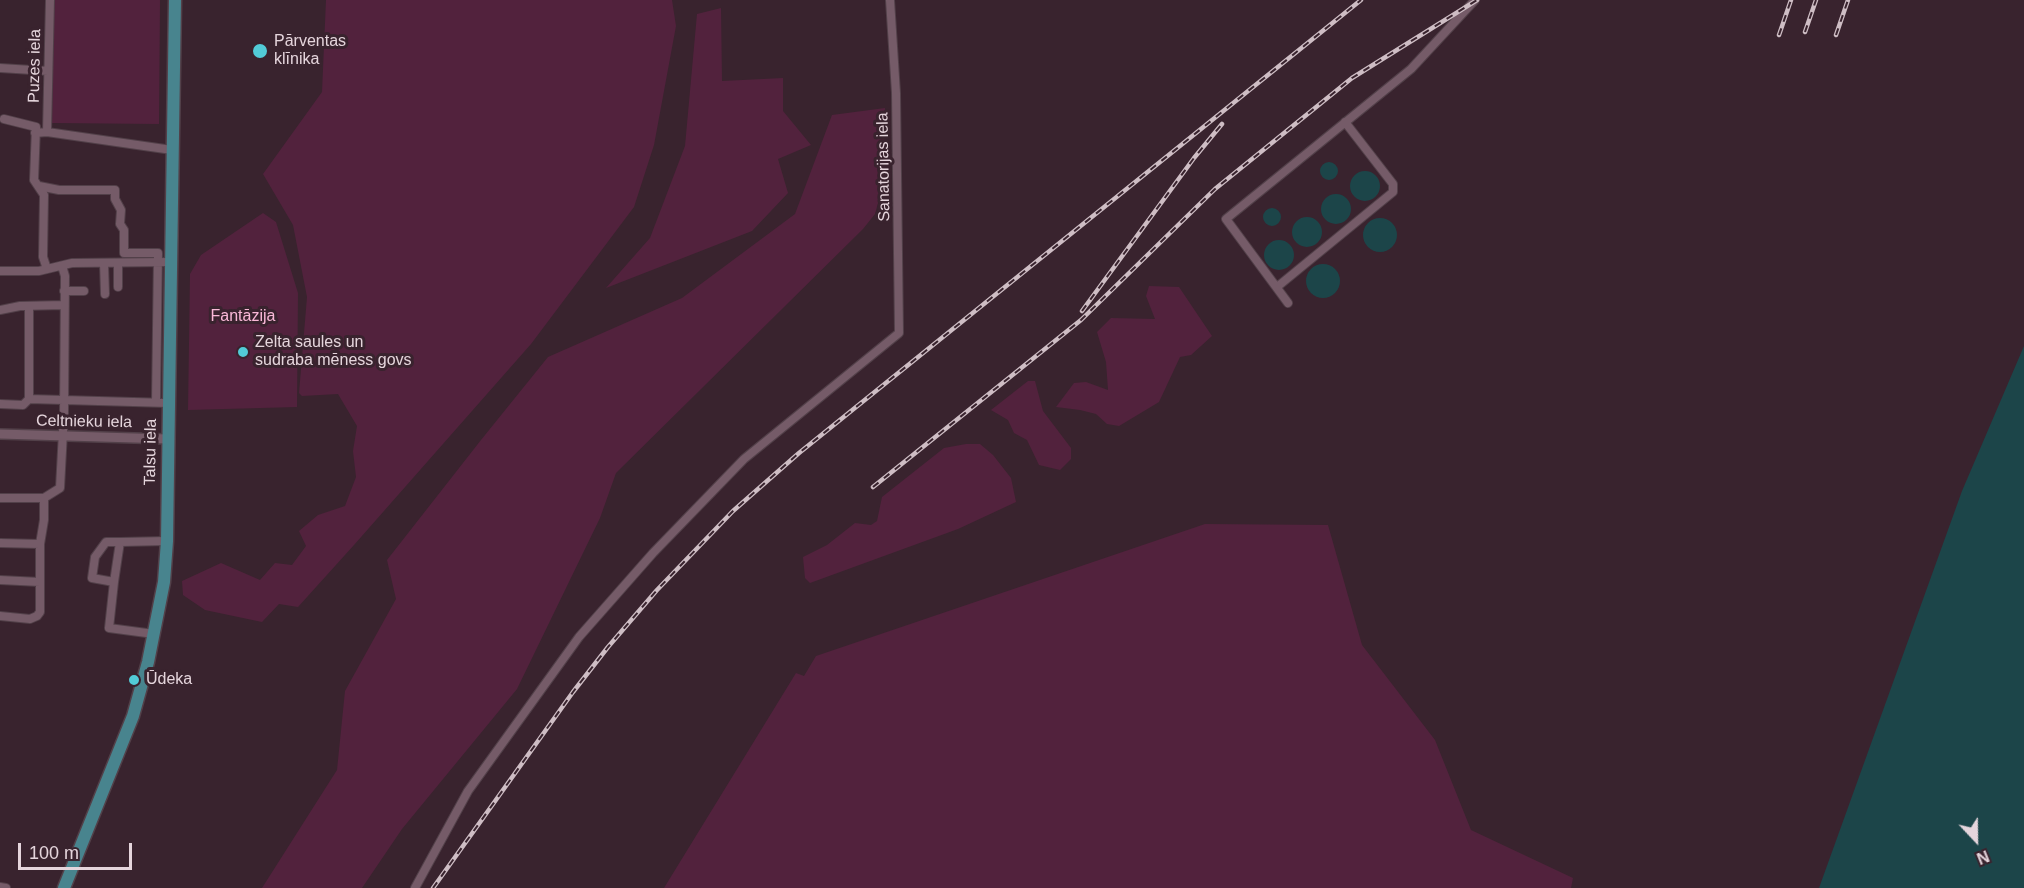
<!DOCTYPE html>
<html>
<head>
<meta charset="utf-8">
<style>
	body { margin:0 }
	#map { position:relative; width:2024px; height:888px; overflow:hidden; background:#39232e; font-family:Helvetica,sans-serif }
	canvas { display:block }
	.north { position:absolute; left:1946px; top:810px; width:60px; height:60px; -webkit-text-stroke:4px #39232e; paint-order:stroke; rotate:158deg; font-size:16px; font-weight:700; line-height:24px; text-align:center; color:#e5d5dc }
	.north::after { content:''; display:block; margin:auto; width:21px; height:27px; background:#e5d5dc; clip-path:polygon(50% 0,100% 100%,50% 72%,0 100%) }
	.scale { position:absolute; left:18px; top:843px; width:114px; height:27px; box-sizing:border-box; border:3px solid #e5d5dc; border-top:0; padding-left:8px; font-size:18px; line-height:21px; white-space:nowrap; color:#e5d5dc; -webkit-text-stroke:4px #39232e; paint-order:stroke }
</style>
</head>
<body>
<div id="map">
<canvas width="2024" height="888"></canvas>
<div class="north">N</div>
<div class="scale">100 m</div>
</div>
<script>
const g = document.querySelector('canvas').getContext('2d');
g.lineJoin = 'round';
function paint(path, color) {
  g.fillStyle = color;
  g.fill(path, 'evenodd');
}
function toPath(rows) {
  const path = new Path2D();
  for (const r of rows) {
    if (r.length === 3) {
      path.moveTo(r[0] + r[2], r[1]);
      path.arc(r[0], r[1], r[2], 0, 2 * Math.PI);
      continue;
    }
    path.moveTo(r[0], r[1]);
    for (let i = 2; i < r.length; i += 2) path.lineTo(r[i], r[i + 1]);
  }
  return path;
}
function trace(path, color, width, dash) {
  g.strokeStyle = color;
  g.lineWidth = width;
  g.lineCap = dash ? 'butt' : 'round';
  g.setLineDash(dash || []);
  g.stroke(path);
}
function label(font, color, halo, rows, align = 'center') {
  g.font = font + ' Helvetica,sans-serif';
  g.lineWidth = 6;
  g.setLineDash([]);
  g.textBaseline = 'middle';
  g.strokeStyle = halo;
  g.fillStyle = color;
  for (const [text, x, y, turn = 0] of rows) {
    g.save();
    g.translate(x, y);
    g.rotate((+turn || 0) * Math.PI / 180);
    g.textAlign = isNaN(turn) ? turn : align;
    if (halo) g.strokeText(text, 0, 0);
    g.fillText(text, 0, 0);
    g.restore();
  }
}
paint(toPath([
	[54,0,160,0,159,124,52,123],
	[326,0,672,0,676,26,654,145,634,207,531,344,354,545,298,607,279,604,262,622,205,610,183,595,182,581,221,563,260,580,275,563,292,565,306,546,299,531,318,515,345,506,356,477,353,451,357,426,338,394,302,396,299,393,307,297,293,225,263,174,322,92],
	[721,8,722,81,783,78,783,111,811,145,778,159,788,193,752,231,606,288,650,238,685,146,697,14],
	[885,108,887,156,881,192,875,214,863,229,616,473,600,518,517,689,402,829,362,888,262,888,337,770,345,691,396,599,387,560,481,440,548,357,682,298,795,214,832,115],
	[263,213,276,222,298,293,297,407,188,410,190,274,201,255],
	[1149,286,1179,287,1212,336,1191,355,1180,357,1159,402,1119,426,1107,424,1096,414,1080,410,1056,407,1074,383,1086,382,1108,390,1106,362,1097,332,1111,318,1155,319,1146,296],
	[1028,381,1035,381,1043,411,1071,448,1071,459,1060,470,1039,465,1027,440,1014,433,1008,420,991,410],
	[966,444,980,444,993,455,1011,478,1016,502,958,529,810,583,805,578,803,557,827,545,855,523,871,525,877,521,882,497,944,448],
	[1205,524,1328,525,1362,645,1435,740,1471,830,1573,878,1571,888,664,888,796,673,804,676,816,656]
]), '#52223d');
paint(toPath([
	[1329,171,9],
	[1365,186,15],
	[1336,209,15],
	[1272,217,9],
	[1307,232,15],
	[1380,235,17],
	[1279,255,15],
	[1323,281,17],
	[2024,346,2024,888,1819,888,1962,491]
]), '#1c4549');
const minor = toPath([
	[0,68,48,71],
	[4,119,36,127,34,180,44,195,43,257,47,269],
	[47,132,50,0],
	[35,133,47,132,172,150],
	[39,186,59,190,115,190,115,199,121,210,120,224,124,230,124,253,158,253,156,402],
	[104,263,105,294],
	[118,263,118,287],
	[0,271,39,271,72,263,170,262],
	[1277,287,1393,192,1393,184,1345,122],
	[64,291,84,291],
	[1288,303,1226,219,1411,69,1475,0],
	[0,310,20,306,64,305],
	[29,399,29,306],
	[0,404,23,405,29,399,168,403],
	[0,498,44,498,60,488,64,413,65,276,62,266],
	[0,543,40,544],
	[0,580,40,582],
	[114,582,92,578,95,557,106,542,120,542],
	[0,616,30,619,37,616,40,612,40,544,44,520,44,498],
	[154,634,109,628,114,582,120,542,167,541],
	[0,887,6,888],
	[415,888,468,791,579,637,653,553,744,459,899,333,896,93,890,0]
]);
const tertiary = toPath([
	[0,434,168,439]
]);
const primary = toPath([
	[64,888,133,716,148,662,164,582,167,541,175,0]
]);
trace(minor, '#524049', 10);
trace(tertiary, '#524049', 12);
trace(primary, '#524049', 15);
trace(minor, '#755b68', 8);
trace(tertiary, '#755b68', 9);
trace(primary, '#48848e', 12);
const rail = toPath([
	[1805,32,1816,0],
	[1779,35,1791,0],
	[1836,35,1848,0],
	[1082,311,1194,158,1222,124],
	[873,487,1081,320,1215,189,1352,78,1477,0],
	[433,888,573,692,608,647,657,590,733,511,799,453,1361,0]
]);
trace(rail, '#cebdc4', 4.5);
trace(rail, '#39232e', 2, [7]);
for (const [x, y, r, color] of [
	[260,51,8,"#52cbd7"],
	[243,352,6,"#52cbd7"],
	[134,680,6,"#52cbd7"]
]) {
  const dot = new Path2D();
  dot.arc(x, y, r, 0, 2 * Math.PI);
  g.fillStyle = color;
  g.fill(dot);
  trace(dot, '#39232e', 2);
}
label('16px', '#e5d5dc', '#39232e', [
	["Pārventas",274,42],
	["klīnika",274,60],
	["Zelta saules un",255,343],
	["sudraba mēness govs",255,361],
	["Ūdeka",146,680]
], 'left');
label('16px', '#e5d5dc', '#39232e', [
	["Puzes iela",35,66,-89],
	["Sanatorijas iela",884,167,-91],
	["Celtnieku iela",84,422,1],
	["Talsu iela",151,452,-89]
]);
label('16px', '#fab8d8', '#39232e', [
	["Fantāzija",243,317]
]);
</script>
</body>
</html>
